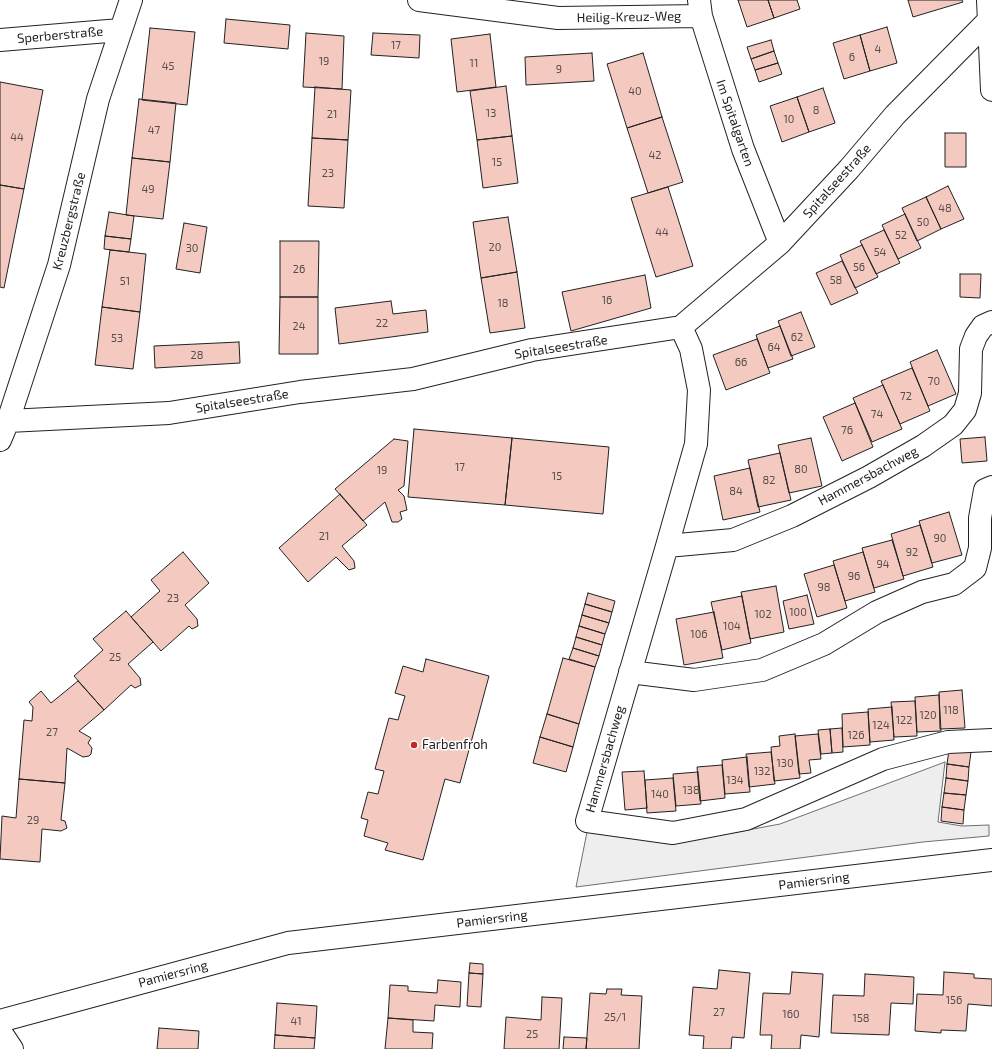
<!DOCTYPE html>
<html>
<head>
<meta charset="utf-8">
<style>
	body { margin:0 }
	canvas { display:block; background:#fff }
</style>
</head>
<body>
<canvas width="992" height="1049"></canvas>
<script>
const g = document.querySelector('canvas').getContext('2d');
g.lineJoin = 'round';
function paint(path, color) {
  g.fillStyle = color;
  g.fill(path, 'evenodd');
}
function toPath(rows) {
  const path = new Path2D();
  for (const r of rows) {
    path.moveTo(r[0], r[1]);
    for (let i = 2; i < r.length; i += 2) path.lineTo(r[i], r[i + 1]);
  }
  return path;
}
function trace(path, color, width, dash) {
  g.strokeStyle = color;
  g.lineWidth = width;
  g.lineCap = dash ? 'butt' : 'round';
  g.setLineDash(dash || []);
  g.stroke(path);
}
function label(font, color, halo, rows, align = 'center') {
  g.font = font + ' "Exo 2",sans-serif';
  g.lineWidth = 3;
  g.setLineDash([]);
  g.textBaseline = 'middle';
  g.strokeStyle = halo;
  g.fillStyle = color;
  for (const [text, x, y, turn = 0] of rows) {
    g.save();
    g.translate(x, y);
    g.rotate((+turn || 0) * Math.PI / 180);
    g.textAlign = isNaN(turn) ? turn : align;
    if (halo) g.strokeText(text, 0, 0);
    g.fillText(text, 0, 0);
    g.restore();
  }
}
const green = toPath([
	[945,762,938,822,962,826,989,825,989,836,923,842,576,887,587,832,605,833,627,838,677,838,732,833,780,824,945,762]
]);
paint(green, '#eee');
trace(green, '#6f6f6f', 1);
const building = toPath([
	[738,0,768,0,774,18,747,27,738,0],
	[768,0,797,0,800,9,774,18,768,0],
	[908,0,962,0,963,2,913,17,908,0],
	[226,19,290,25,288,49,224,43,226,19],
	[887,27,897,63,870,71,860,35,887,27],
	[150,28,195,32,187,105,142,100,150,28],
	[306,33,344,36,342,89,303,87,306,33],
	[373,33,420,35,419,58,371,55,373,33],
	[490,34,496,87,457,92,451,39,490,34],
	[860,35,870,71,844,79,833,43,860,35],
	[771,40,774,51,751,59,747,47,771,40],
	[774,51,778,63,755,70,751,59,774,51],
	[592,53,594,81,526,85,525,57,592,53],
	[643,53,662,117,627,128,607,64,643,53],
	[778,63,782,74,759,82,755,70,778,63],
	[0,82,43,90,24,189,0,185,0,82],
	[506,86,512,136,477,140,470,91,506,86],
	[315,87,351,90,348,140,312,138,315,87],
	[823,88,835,123,809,132,797,97,823,88],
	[797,97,809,132,782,142,770,106,797,97],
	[139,99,176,103,170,162,132,158,139,99],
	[662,117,683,182,648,193,627,128,662,117],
	[945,133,966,133,966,167,945,167,945,133],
	[512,136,518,183,483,188,477,140,512,136],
	[312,138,348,140,344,208,308,206,312,138],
	[132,158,170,162,163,219,126,215,132,158],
	[0,185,24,189,4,288,0,287,0,185],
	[948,186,964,219,941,229,926,197,948,186],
	[668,187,693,266,656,277,631,198,668,187],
	[926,197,941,229,917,241,902,208,926,197],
	[109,212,134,216,131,239,105,236,109,212],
	[905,214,921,248,898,259,882,225,905,214],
	[508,217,517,272,481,278,473,222,508,217],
	[184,223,207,227,200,273,176,269,184,223],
	[884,230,900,263,876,274,860,241,884,230],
	[105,236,131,239,129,252,104,249,105,236],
	[280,241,319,241,318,297,280,297,280,241],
	[862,245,878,277,855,288,840,255,862,245],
	[110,250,146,254,140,312,102,307,110,250],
	[842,261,858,293,831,305,816,273,842,261],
	[517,272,525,328,490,333,481,278,517,272],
	[960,274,981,274,980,298,960,297,960,274],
	[645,275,651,308,571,331,562,292,645,275],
	[280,297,318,297,318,354,279,354,280,297],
	[391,301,393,314,426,310,428,332,339,344,335,308,391,301],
	[102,307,140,312,133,369,95,365,102,307],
	[801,312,815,347,791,356,778,321,801,312],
	[780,326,793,359,768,368,756,335,780,326],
	[757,339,770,373,726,390,713,355,757,339],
	[239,342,240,363,155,368,154,346,239,342],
	[937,350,956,394,928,406,910,362,937,350],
	[912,368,930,411,900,424,881,381,912,368],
	[883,385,902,429,872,442,853,398,883,385],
	[855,403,873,447,842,461,823,417,855,403],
	[414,429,512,438,505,505,408,497,414,429],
	[985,437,987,461,962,463,960,439,985,437],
	[512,438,609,447,603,514,505,505,512,438],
	[811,438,822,486,789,493,778,445,811,438],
	[394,439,408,441,404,486,398,490,404,496,407,510,400,512,402,519,398,522,392,522,385,502,363,521,335,489,394,439],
	[780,453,791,500,758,507,748,460,780,453],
	[750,468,760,512,723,520,714,476,750,468],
	[340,494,367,525,342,546,354,561,355,568,349,570,336,557,308,582,279,548,340,494],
	[949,512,962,555,932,563,919,521,949,512],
	[920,525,933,567,903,576,891,534,920,525],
	[892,540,904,579,874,588,862,548,892,540],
	[183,552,209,583,185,605,197,619,198,626,192,629,189,626,161,651,131,617,160,591,151,580,183,552],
	[863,552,875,592,845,601,833,561,863,552],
	[834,565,847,608,817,617,804,574,834,565],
	[776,586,784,632,750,639,741,592,776,586],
	[588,593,615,601,612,612,585,604,588,593],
	[807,595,814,624,789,629,783,601,807,595],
	[742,596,751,643,722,650,711,602,742,596],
	[585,604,612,612,609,623,582,615,585,604],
	[126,611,153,642,128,664,140,678,141,685,135,688,131,685,104,710,74,676,103,650,93,639,126,611],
	[714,612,723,658,684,665,676,619,714,612],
	[582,615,609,623,605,634,579,626,582,615],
	[579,626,605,634,602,645,576,637,579,626],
	[576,637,602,645,599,656,573,648,576,637],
	[573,648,599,656,595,667,569,659,573,648],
	[563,658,595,667,579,724,547,714,563,658],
	[426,659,489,676,460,783,445,779,423,860,385,850,388,843,364,836,368,820,361,818,368,792,378,794,384,771,375,769,389,718,398,720,405,696,395,693,403,666,423,672,426,659],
	[78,681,104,710,79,731,91,738,88,743,92,748,91,754,89,756,83,757,67,748,65,783,19,779,24,720,32,721,33,707,29,702,41,691,51,703,78,681],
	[962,690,965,728,940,729,939,692,962,690],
	[939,695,941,731,917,732,915,697,939,695],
	[915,701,917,736,894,737,891,702,915,701],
	[892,707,894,740,870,742,868,709,892,707],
	[868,712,870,745,843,747,842,714,868,712],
	[547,714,579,724,573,747,540,737,547,714],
	[842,728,843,752,832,753,830,729,842,728],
	[830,729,832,753,821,754,818,730,830,729],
	[795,734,800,778,774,781,771,747,780,746,779,736,795,734],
	[818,734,821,759,809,760,811,773,799,774,795,736,818,734],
	[540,737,573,747,566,772,533,763,540,737],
	[949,750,971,752,969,767,947,764,949,750],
	[771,752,775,784,749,787,746,754,771,752],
	[747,757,750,792,725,794,722,760,747,757],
	[947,764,969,767,968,781,946,778,947,764],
	[722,765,725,798,700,801,697,767,722,765],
	[644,771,647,808,625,810,622,772,644,771],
	[698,772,701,804,676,806,673,774,698,772],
	[673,778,676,811,647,813,645,780,673,778],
	[946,778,968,781,966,795,944,793,946,778],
	[19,779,65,783,61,820,65,821,67,828,61,831,42,829,40,862,0,859,2,816,16,818,19,779],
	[944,793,966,795,964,810,942,807,944,793],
	[942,807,964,810,963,824,941,821,942,807],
	[470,963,483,964,483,974,469,973,470,963],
	[719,970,750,973,744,1038,732,1037,731,1049,703,1049,704,1036,689,1035,693,987,717,989,719,970],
	[792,972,823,974,819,1037,801,1035,800,1049,771,1049,772,1035,760,1035,763,993,790,994,792,972],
	[944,972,974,974,974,978,992,979,992,1006,968,1004,966,1031,941,1030,941,1033,915,1031,917,994,943,995,944,972],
	[469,973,483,974,481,1007,467,1006,469,973],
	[865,974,914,977,913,1004,891,1003,889,1035,831,1033,833,995,864,996,865,974],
	[438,980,461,982,460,1007,435,1005,434,1021,388,1018,390,985,408,986,408,991,437,993,438,980],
	[607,989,622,989,621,995,642,996,639,1049,586,1049,590,993,606,994,607,989],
	[542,997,562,998,559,1049,504,1049,506,1017,541,1020,542,997],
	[277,1003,317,1006,315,1038,275,1035,277,1003],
	[388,1018,413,1020,413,1032,433,1033,432,1049,385,1049,388,1018],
	[159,1028,199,1031,198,1049,157,1049,159,1028],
	[275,1035,315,1038,314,1049,274,1049,275,1035],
	[564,1037,587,1038,586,1049,563,1049,564,1037]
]);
paint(building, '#f3c9c0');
trace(building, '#222', 1);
const street = toPath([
	[419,0,558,18,701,16],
	[699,0,701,16,743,149,780,243],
	[988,0,992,90],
	[0,40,120,30],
	[992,322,983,326,976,336,971,349,970,393,965,410,953,425,923,446,869,477,792,516,733,540,667,546,587,821,673,833,746,819,883,759,948,742,992,740],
	[8,421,169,413,300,392,413,379,532,350,681,327,780,243,849,169,895,115,990,19],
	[0,440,8,421,59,265,98,99,131,0],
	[667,546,696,444,699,390,691,349,681,327],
	[630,672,694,680,762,670,824,644,877,612,922,592,954,584,975,568,980,548,980,518,985,490,992,487],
	[0,1021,288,943,992,860],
	[0,1031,12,1049]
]);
trace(street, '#222', 24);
trace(street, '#fff', 22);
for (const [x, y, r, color] of [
	[414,745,4,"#c62828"]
]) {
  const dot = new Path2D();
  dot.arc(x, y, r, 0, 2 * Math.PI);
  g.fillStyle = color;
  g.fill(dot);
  trace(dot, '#fff', 1.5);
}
label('11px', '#564c4a', null, [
	["17",396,45],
	["4",878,49],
	["6",852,57],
	["19",324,61],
	["11",474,63],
	["45",168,66],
	["9",559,69],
	["40",635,91],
	["8",816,110],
	["13",491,113],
	["21",332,114],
	["10",789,119],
	["47",154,130],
	["44",17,137],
	["42",655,155],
	["15",497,162],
	["23",328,173],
	["49",148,189],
	["48",945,208],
	["50",923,222],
	["44",662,232],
	["52",901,235],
	["20",495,247],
	["30",192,248],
	["54",880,252],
	["56",859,267],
	["26",299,269],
	["58",836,280],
	["51",125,281],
	["16",607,300],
	["18",503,303],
	["22",382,323],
	["24",299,326],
	["62",797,337],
	["53",117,338],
	["64",774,347],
	["28",197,355],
	["66",741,362],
	["70",934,381],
	["72",906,396],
	["74",877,414],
	["76",847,430],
	["17",460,467],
	["80",801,469],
	["19",382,470],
	["15",557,476],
	["82",769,480],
	["84",736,491],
	["21",324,536],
	["90",940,538],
	["92",912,552],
	["94",883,564],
	["96",854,576],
	["98",824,587],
	["23",173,598],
	["100",798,612],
	["102",763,614],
	["104",732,626],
	["106",699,634],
	["25",115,657],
	["118",951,710],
	["120",928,715],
	["122",904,720],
	["124",881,725],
	["27",52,732],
	["126",856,735],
	["130",785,763],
	["132",762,771],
	["134",735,780],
	["138",691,790],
	["140",660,794],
	["29",33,820],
	["156",954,1000],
	["27",719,1012],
	["160",791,1014],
	["25/1",615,1017],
	["158",861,1018],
	["41",296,1021],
	["25",532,1034]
]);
label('13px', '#222', '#fff', [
	["Heilig-Kreuz-Weg",629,17,-1],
	["Sperberstraße",60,35,-5],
	["Im Spitalgarten",735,123,71],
	["Spitalseestraße",837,181,-48],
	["Kreuzbergstraße",69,221,-76],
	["Spitalseestraße",561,347,-9],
	["Spitalseestraße",242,401,-9],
	["Hammersbachweg",868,476,-28],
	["Hammersbachweg",605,759,-74],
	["Pamiersring",814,881,-7],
	["Pamiersring",492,919,-7],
	["Pamiersring",173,974,-15]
]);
label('13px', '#222', '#fff', [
	["Farbenfroh",422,745]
], 'left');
</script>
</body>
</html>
